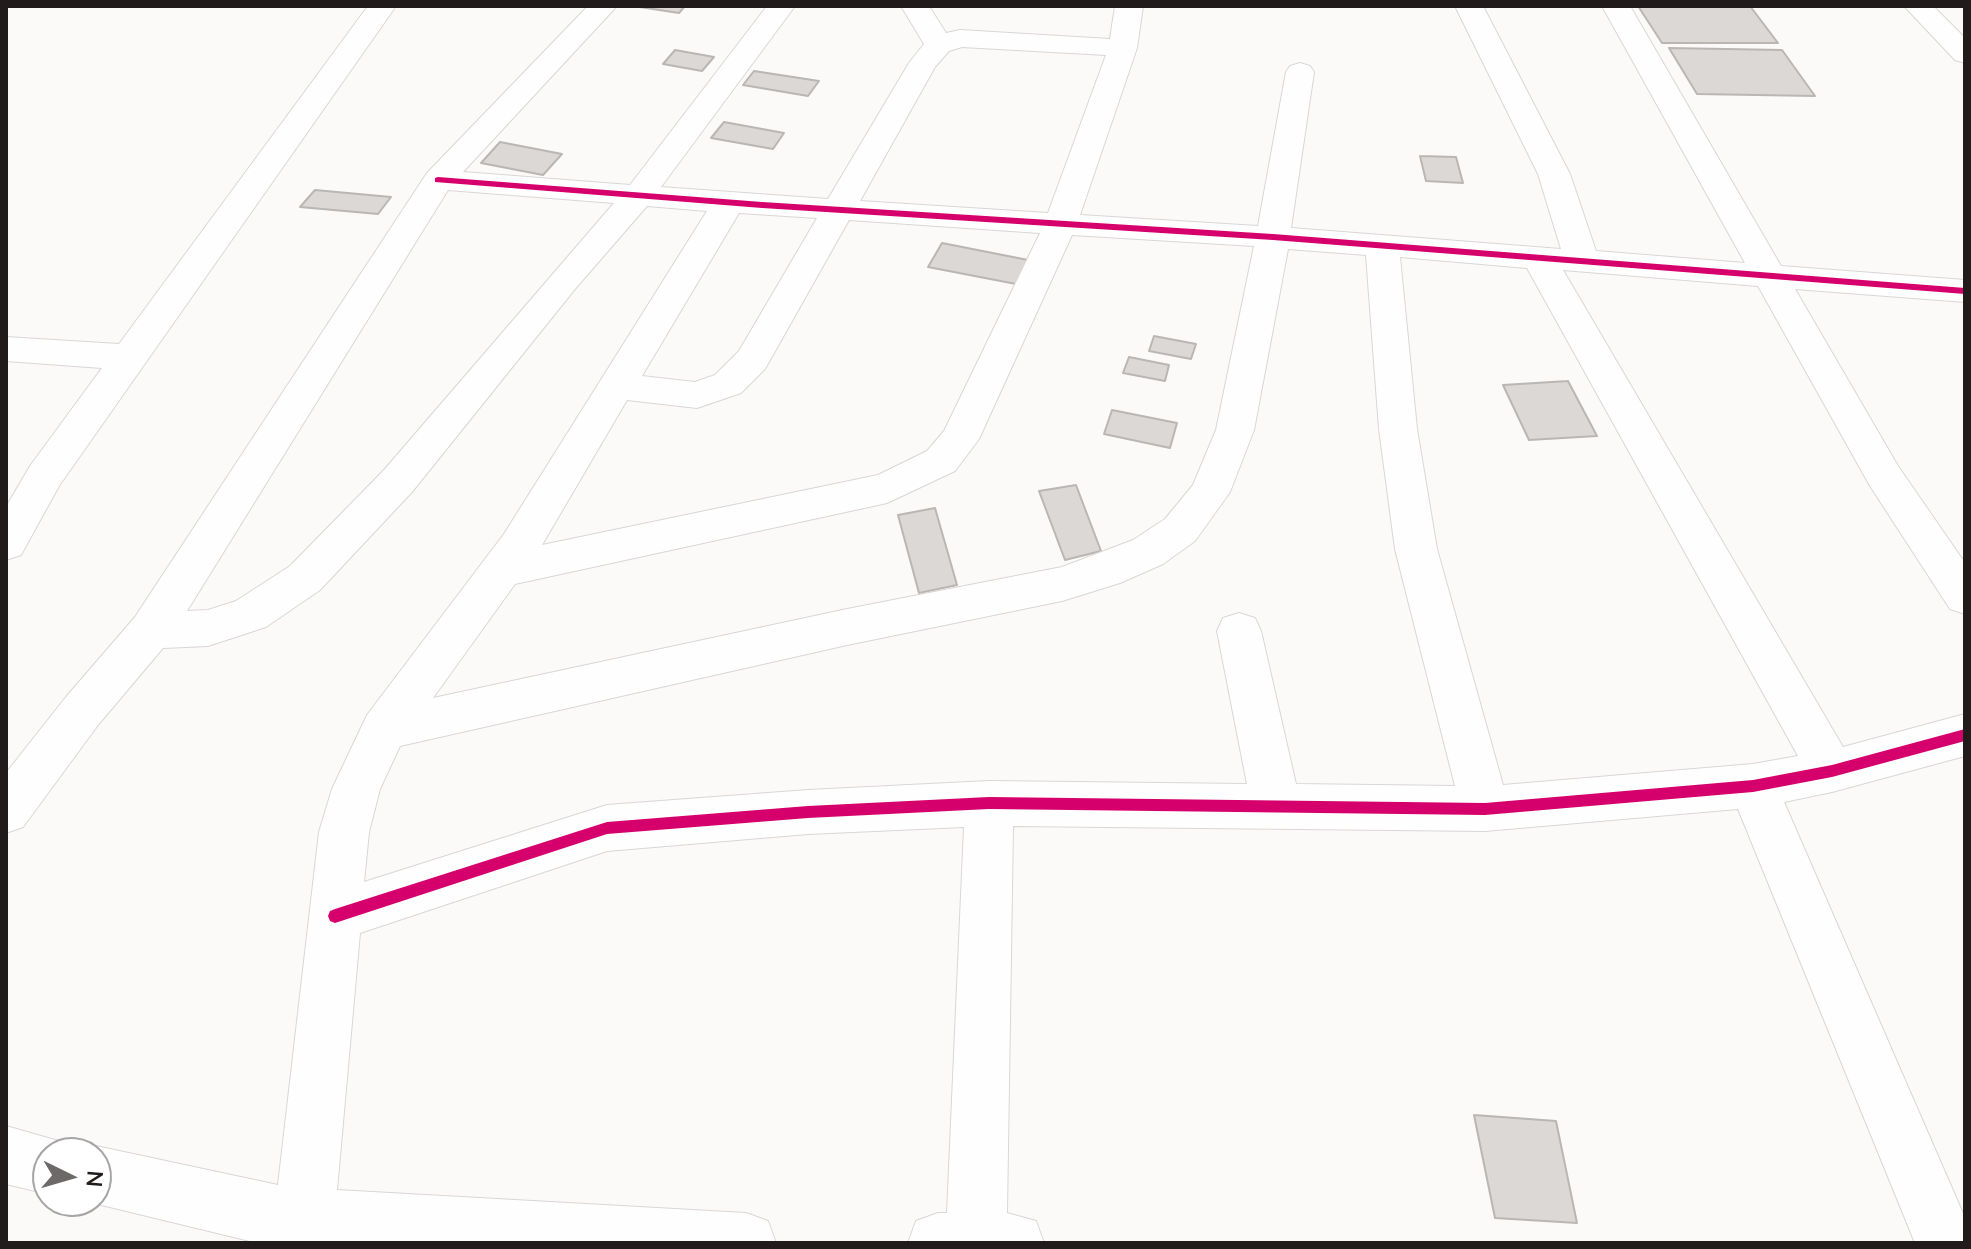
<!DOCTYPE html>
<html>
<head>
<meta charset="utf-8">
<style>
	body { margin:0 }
	#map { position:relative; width:1971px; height:1249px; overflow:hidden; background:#fcfaf9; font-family:"Nunito Sans",sans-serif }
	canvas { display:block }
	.frame { position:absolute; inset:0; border:8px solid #211b1b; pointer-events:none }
	.north { position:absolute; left:32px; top:1137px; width:80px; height:80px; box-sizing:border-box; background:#fff; border:2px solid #a6a4a4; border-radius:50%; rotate:95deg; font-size:22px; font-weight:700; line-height:32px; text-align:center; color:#211b1b }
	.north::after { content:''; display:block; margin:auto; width:28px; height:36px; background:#6e6969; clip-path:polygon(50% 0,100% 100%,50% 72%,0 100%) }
</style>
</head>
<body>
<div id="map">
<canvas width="1971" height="1249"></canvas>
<div class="frame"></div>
<div class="north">N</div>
</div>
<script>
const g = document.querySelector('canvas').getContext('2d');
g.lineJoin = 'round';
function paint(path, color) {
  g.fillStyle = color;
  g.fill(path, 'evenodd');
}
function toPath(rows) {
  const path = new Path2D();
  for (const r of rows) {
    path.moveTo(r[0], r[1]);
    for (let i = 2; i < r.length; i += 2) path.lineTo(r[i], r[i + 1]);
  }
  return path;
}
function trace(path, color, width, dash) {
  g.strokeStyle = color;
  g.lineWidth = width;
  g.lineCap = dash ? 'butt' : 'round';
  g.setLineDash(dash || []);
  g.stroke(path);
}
const building = toPath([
	[633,6,685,6,679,13,633,6],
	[1638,6,1750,6,1778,43,1662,43,1638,6],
	[1669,48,1782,50,1815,96,1697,94,1669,48],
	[675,50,714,57,702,71,663,64,675,50],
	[754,71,819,81,808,96,743,85,754,71],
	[724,122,784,133,773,149,711,138,724,122],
	[500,142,562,154,543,175,481,163,500,142],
	[1420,156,1456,157,1463,183,1426,181,1420,156],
	[315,190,391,197,378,214,300,207,315,190],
	[942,243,1028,260,1016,284,928,267,942,243],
	[1154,336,1196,344,1191,359,1149,351,1154,336],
	[1129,357,1169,365,1165,381,1123,373,1129,357],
	[1568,381,1597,436,1529,440,1503,385,1568,381],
	[1112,410,1177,423,1170,448,1104,434,1112,410],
	[1076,485,1101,551,1065,560,1039,491,1076,485],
	[935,508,957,585,919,593,898,515,935,508],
	[1474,1115,1556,1121,1577,1223,1495,1218,1474,1115]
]);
paint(building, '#dcd8d6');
trace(building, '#b9b6b4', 2);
const minor = toPath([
	[368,6,396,6,59,486,21,555,6,560,6,507,30,466,102,368,6,361,6,337,119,344,368,6],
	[588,6,617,6,463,172,630,185,767,6,795,6,661,187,828,199,909,63,924,44,901,6,929,6,946,33,960,30,1110,39,1115,6,1143,6,1137,48,1080,215,1258,226,1286,72,1290,66,1300,63,1310,66,1314,72,1291,228,1561,249,1538,174,1455,6,1483,6,1570,174,1596,251,1745,263,1602,6,1630,6,1781,266,1965,280,1965,302,1795,289,1898,466,1965,563,1965,614,1950,609,1870,486,1758,286,1563,270,1843,747,1965,714,1965,756,1832,792,1784,802,1965,1218,1965,1243,1915,1243,1738,809,1485,831,1013,826,1007,1213,1036,1221,1044,1243,908,1243,916,1221,938,1213,947,1213,964,827,808,834,607,851,360,933,337,1190,746,1213,768,1221,776,1243,258,1243,85,1201,96,1201,96,1153,80,1153,96,1146,278,1185,319,832,332,789,367,715,504,534,707,211,647,206,575,289,412,492,320,590,266,627,208,646,163,648,98,725,23,827,6,833,6,773,66,697,135,617,427,173,588,6],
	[962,47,1106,55,1048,213,860,201,935,67,949,51,962,47],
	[448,190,614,203,384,470,290,566,236,601,208,610,187,611,448,190],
	[739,213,817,218,739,351,715,375,695,382,642,376,739,213],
	[849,220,1040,233,944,431,927,451,878,475,542,545,627,400,697,408,741,393,765,369,849,220],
	[1072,235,1254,246,1216,430,1193,485,1165,519,1133,540,1062,567,847,609,433,698,515,584,887,503,955,471,979,439,1072,235],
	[1288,249,1366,255,1379,429,1395,549,1455,786,1296,784,1261,631,1255,618,1239,613,1223,618,1217,631,1247,784,989,781,808,790,607,805,364,882,369,832,380,789,400,746,847,645,1062,601,1120,583,1163,564,1195,541,1230,492,1254,430,1288,249],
	[1400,257,1527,268,1798,756,1753,764,1503,785,1437,549,1417,429,1400,257],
	[1904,6,1933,6,1965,38,1965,63,1955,60,1904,6],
	[6,1126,69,1144,72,1153,48,1153,48,1194,6,1184,6,1126]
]);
trace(minor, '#dad6d5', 2);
paint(minor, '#fffefe');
paint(toPath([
	[438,177,762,202,1273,234,1965,288,1965,294,1273,240,762,208,435,182,435,178,438,177],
	[1965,729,1965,741,1832,777,1753,792,1485,815,989,809,808,818,607,834,335,923,330,921,328,916,330,911,335,909,607,822,808,806,989,797,1485,803,1753,780,1832,765,1965,729]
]), '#d6006c');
</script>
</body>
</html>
